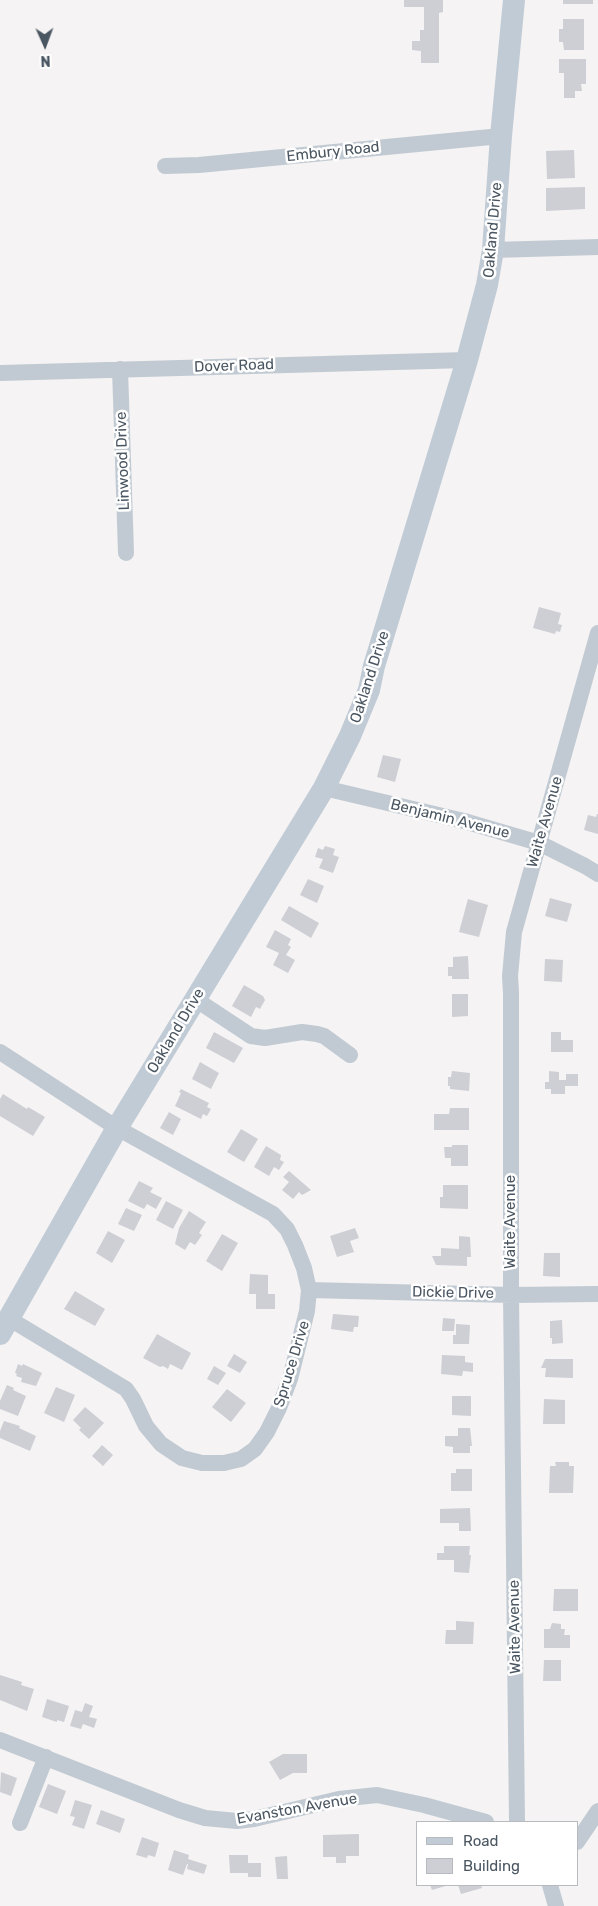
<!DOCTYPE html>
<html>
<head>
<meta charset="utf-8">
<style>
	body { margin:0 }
	#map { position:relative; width:598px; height:1906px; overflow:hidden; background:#f5f3f3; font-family:Rubik,sans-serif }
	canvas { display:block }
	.legend { position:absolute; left:416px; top:1821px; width:162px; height:65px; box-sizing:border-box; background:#fff; border:1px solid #b7bbc0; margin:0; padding:6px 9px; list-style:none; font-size:15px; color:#4a5661 }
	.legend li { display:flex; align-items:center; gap:10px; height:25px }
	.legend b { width:25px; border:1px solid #b7bbc0 }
	.north { position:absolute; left:20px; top:20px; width:50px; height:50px; -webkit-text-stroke:4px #fff; paint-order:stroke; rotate:178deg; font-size:14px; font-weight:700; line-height:20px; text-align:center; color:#4a5661 }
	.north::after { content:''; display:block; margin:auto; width:18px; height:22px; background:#4a5661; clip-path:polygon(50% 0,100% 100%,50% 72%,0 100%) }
</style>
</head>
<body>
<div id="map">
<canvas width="598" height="1906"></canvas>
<ul class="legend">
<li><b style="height:6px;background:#c1cbd6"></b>Road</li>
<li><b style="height:14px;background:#cdcfd5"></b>Building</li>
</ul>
<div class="north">N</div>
</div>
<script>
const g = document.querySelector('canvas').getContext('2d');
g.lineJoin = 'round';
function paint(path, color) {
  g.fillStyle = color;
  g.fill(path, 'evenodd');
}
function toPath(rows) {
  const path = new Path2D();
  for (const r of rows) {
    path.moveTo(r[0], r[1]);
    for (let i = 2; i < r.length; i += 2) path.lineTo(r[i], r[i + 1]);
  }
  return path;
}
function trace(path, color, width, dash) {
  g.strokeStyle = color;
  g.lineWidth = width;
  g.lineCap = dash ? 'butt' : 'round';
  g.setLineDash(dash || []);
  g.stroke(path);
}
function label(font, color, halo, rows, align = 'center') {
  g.font = font + ' Rubik,sans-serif';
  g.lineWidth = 5;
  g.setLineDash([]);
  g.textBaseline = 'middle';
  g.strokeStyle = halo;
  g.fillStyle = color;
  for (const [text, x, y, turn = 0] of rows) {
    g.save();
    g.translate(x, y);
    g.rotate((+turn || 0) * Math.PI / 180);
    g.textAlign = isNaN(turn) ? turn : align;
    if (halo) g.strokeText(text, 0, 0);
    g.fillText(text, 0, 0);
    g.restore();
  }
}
paint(toPath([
	[404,0,443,0,443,12,439,13,439,63,421,63,421,51,412,50,412,41,420,41,420,30,424,30,424,7,404,7],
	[563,0,593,0,593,4,563,4],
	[563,19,584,19,584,50,564,50,563,42,559,42,559,29,563,29],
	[559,59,586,59,586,84,581,84,582,91,575,91,575,98,564,98,564,73,559,73],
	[574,150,575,178,547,179,546,151],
	[585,187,585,209,546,211,546,188],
	[539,607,561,613,558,624,562,625,560,632,556,631,555,634,533,628],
	[383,755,401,759,395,782,377,777],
	[597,814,598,814,598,834,584,830,588,815,596,817],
	[325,846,335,849,333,855,339,857,333,873,319,868,323,859,315,857,318,848,323,850],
	[308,879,324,886,317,903,300,895],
	[550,898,572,904,567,922,545,916],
	[468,899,488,905,479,937,459,932],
	[289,906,319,923,311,938,281,920],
	[275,930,291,939,288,945,291,947,286,955,295,960,288,973,273,965,279,953,266,947],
	[468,956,469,979,452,979,452,976,448,976,448,967,453,967,453,957],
	[545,959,563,960,562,982,544,981],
	[244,985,263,996,265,1000,260,1009,256,1007,251,1017,232,1006],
	[452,994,468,994,468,1016,452,1017],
	[214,1032,243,1048,234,1063,206,1048],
	[551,1032,561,1032,561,1040,573,1040,573,1052,551,1052],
	[200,1062,219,1073,211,1089,192,1079],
	[452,1071,470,1073,469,1091,450,1089,450,1086,448,1086,448,1077,451,1077],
	[549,1071,559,1072,559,1080,566,1080,566,1074,578,1074,578,1086,565,1086,565,1094,551,1094,551,1089,545,1089,545,1082,549,1082],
	[181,1089,209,1103,207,1107,211,1109,207,1116,203,1114,201,1119,175,1106,181,1093,179,1092],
	[3,1094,27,1109,28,1107,45,1117,33,1136,0,1116,0,1099],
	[450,1108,469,1108,469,1130,434,1130,434,1114,449,1114],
	[169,1112,181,1119,173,1135,160,1128],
	[241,1129,258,1139,244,1162,227,1152],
	[452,1145,468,1145,468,1166,451,1166,451,1158,445,1158,444,1147,452,1147],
	[266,1146,281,1155,280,1160,284,1162,279,1170,274,1167,269,1176,254,1167],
	[289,1171,311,1190,302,1195,299,1192,293,1199,282,1190,289,1182,283,1177],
	[139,1181,153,1188,150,1192,162,1198,156,1209,147,1204,144,1209,128,1201],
	[443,1185,468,1185,468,1209,440,1208,440,1197,443,1197],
	[166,1201,183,1210,173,1229,156,1220],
	[126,1208,142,1215,134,1231,118,1224],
	[189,1211,206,1222,199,1233,202,1235,195,1245,190,1242,185,1250,175,1244,179,1228],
	[355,1228,359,1238,350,1241,354,1252,337,1257,330,1236],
	[108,1231,125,1240,112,1263,96,1253],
	[222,1234,238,1243,222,1271,206,1261],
	[459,1236,470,1237,471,1257,467,1257,467,1266,436,1265,432,1256,441,1256,441,1248,459,1249],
	[544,1253,560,1253,560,1277,543,1276],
	[250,1274,268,1275,268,1294,275,1294,275,1309,256,1309,256,1294,249,1294],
	[75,1291,105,1309,95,1326,64,1309],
	[333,1314,359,1316,358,1327,354,1327,353,1332,331,1329],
	[443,1318,455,1319,454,1331,442,1331],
	[562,1320,563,1343,552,1344,552,1338,550,1338,550,1321],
	[456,1324,470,1325,469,1344,453,1344,453,1335,456,1335],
	[157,1334,191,1353,182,1370,170,1364,168,1369,163,1366,160,1367,143,1358],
	[234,1354,247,1362,240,1373,227,1366],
	[442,1355,465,1356,465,1362,473,1363,473,1372,463,1371,462,1376,441,1374],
	[545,1359,573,1359,573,1378,545,1377,546,1368,541,1368],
	[18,1364,22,1366,23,1364,42,1373,36,1386,21,1382,22,1378,16,1376,17,1374,15,1373],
	[214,1366,226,1373,218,1385,207,1379],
	[7,1385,14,1388,13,1390,26,1396,18,1416,0,1409,0,1401],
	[56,1387,75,1395,64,1422,44,1413],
	[227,1389,246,1403,231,1422,212,1407],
	[452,1396,471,1396,471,1416,452,1415],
	[544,1399,565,1400,565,1424,543,1424],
	[85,1407,104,1423,89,1439,79,1430,81,1428,73,1420],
	[4,1421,20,1426,19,1428,36,1436,30,1451,0,1438,0,1431],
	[458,1428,470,1428,472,1446,470,1446,470,1453,453,1453,453,1447,445,1446,445,1436,458,1436],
	[102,1445,113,1455,103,1466,92,1456],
	[555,1462,569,1462,569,1466,574,1466,573,1493,549,1493,550,1466,556,1466],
	[456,1469,472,1469,472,1491,451,1491,451,1473,456,1473],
	[470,1508,471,1531,459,1531,459,1523,440,1523,440,1509],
	[444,1546,470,1546,469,1555,471,1555,469,1573,454,1572,454,1560,437,1560,437,1553,444,1553],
	[554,1589,578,1589,578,1611,553,1611],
	[456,1621,474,1622,473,1644,445,1644,446,1630,456,1630],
	[552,1623,561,1624,561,1629,565,1629,564,1635,570,1635,570,1648,544,1648,544,1629,550,1629],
	[544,1660,561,1660,561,1681,543,1681],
	[0,1675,22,1682,21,1685,34,1689,27,1711,0,1700],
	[47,1699,69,1706,64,1722,57,1720,57,1722,42,1717],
	[85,1703,93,1706,89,1717,97,1719,94,1728,83,1724,81,1729,70,1726,75,1710,82,1712],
	[283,1754,307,1754,307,1773,293,1773,280,1780,269,1762],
	[1,1772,17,1778,11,1796,0,1792],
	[48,1784,66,1791,57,1814,39,1807],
	[75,1800,92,1805,84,1829,72,1825,75,1817,70,1816],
	[101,1810,125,1819,120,1833,96,1824],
	[359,1834,359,1856,346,1856,346,1863,336,1863,336,1857,323,1857,323,1835],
	[142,1837,159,1843,155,1857,148,1855,147,1858,136,1855],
	[174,1850,189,1855,188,1859,207,1865,204,1874,187,1869,188,1864,187,1864,183,1875,168,1870],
	[229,1855,248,1855,248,1863,261,1863,261,1877,248,1877,248,1873,230,1873],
	[287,1856,288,1879,277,1879,275,1857],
	[430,1885,449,1885,432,1890],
	[458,1885,481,1885,482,1888,461,1894]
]), '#cdcfd5');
trace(toPath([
	[165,166,199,165,501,136],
	[493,250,598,247],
	[120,369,126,553],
	[0,373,467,360],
	[324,788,464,821,539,843,585,866,598,874],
	[195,999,251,1036,265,1038,302,1032,317,1034,324,1036,350,1055],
	[0,1052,117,1128,273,1214,287,1229,295,1245,304,1268,309,1290,307,1311,290,1379,279,1408,267,1432,255,1449,241,1459,224,1463,202,1463,182,1458,161,1444,146,1426,133,1399,126,1389,8,1318],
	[309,1290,511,1295,598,1294],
	[0,1740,179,1810,205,1818,237,1821,254,1819,339,1799,377,1795,424,1805,486,1822],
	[517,1822,511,1295,511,993,510,976,514,932,598,633],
	[20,1823,46,1757],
	[577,1842,598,1811],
	[550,1885,556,1906]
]), '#c1cad2', 16);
trace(toPath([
	[0,1334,117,1128,324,788,350,736,369,690,374,666,467,360,487,285,493,250,501,136,514,0]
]), '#c1cbd6', 22);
label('15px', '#4a5661', '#fff', [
	["Embury Road",333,152,-6],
	["Oakland Drive",493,230,-85],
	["Dover Road",234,366,-2],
	["Linwood Drive",123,461,-92],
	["Oakland Drive",370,677,-72],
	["Benjamin Avenue",450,819,14],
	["Waite Avenue",545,822,-74],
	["Oakland Drive",176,1031,-59],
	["Waite Avenue",511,1222,-90],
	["Dickie Drive",453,1293,1],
	["Spruce Drive",292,1364,-73],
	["Waite Avenue",515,1627,-91],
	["Evanston Avenue",297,1809,-10]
]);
</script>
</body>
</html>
